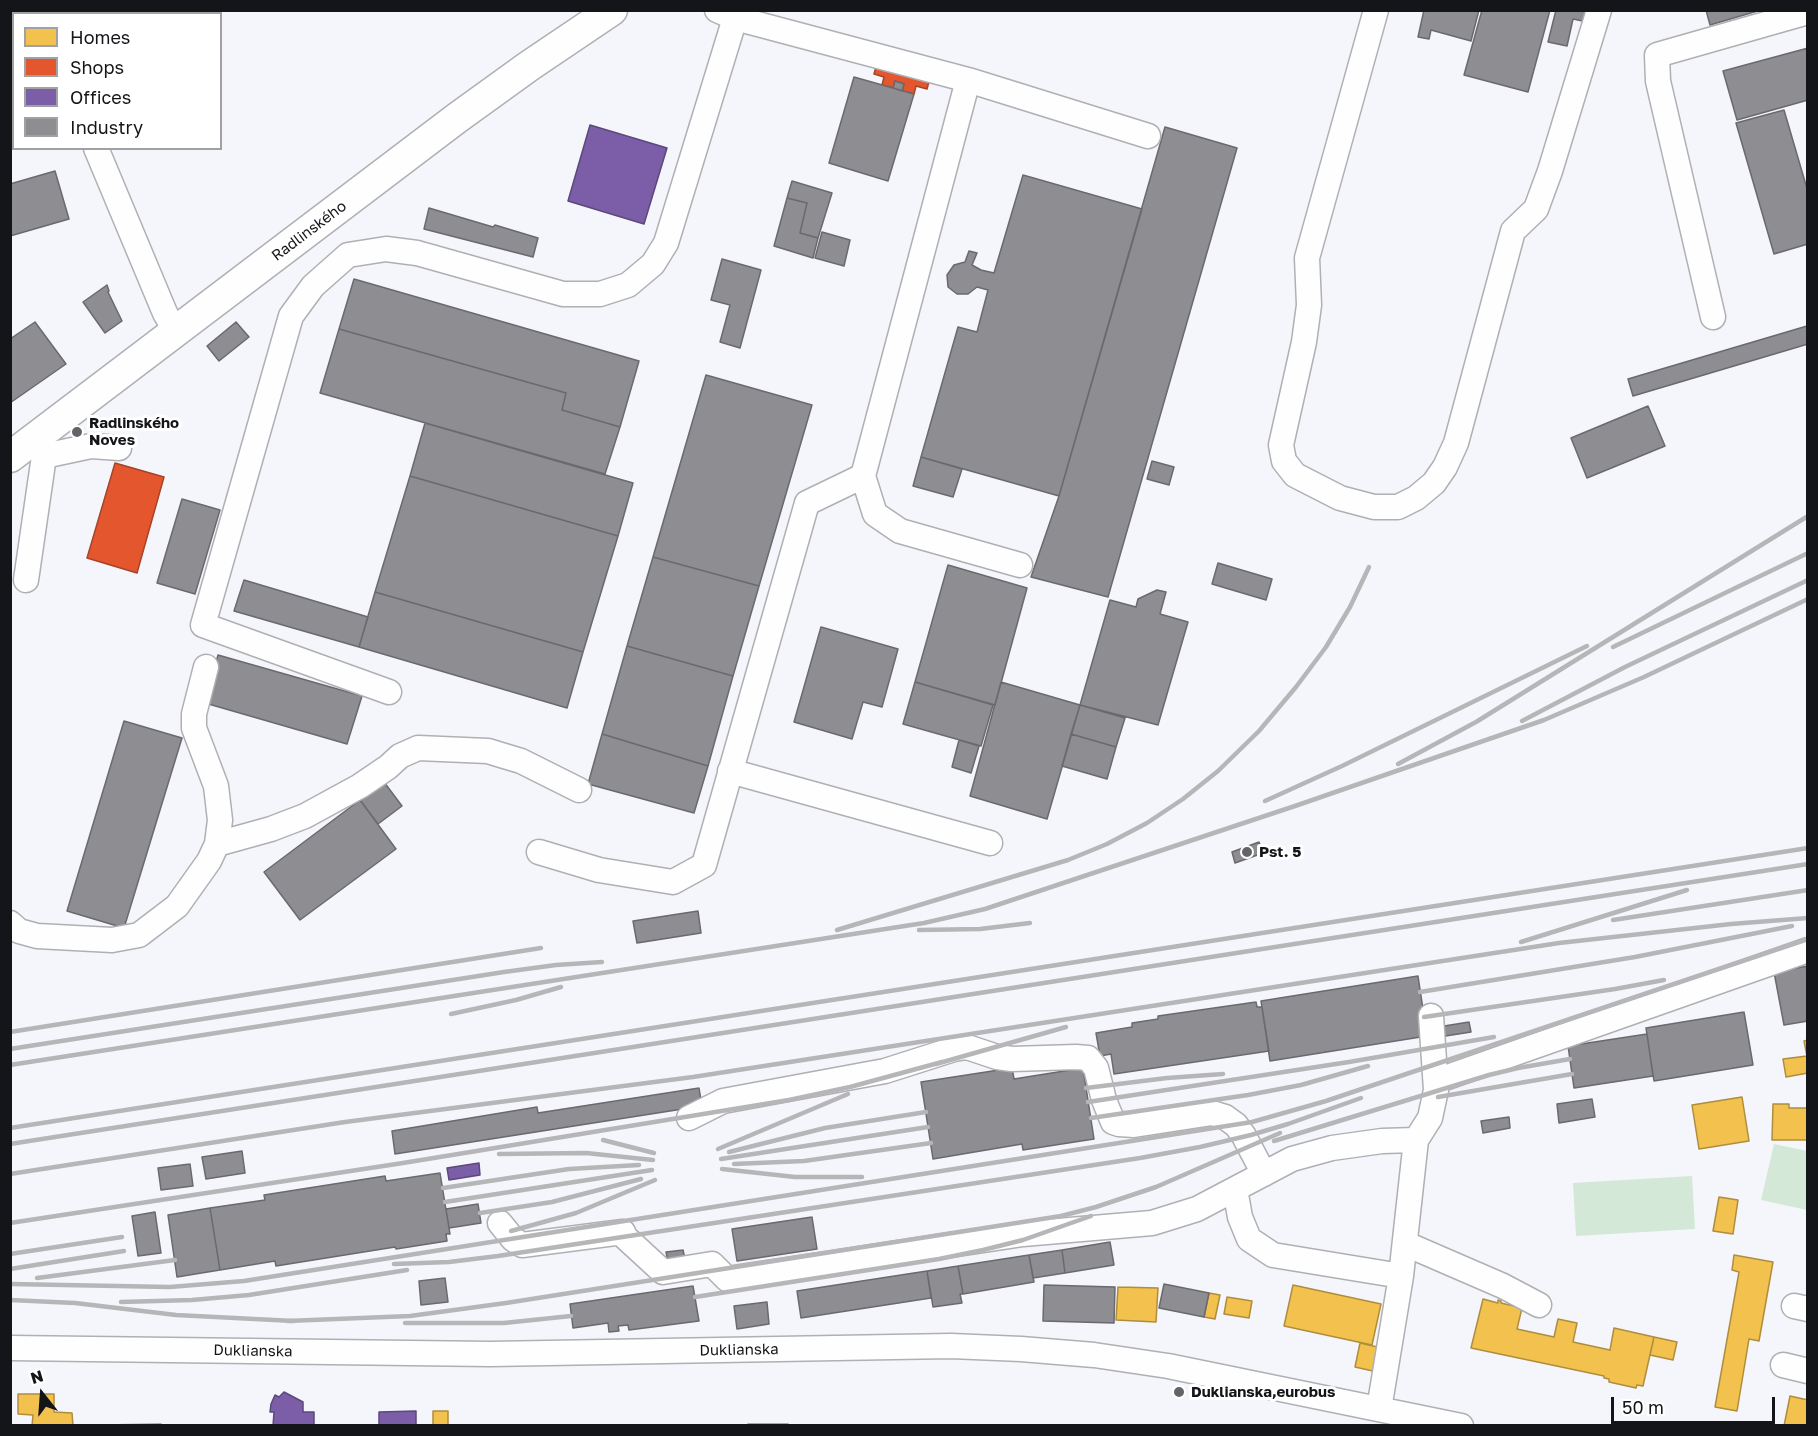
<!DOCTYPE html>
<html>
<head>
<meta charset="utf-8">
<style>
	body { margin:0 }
	#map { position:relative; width:1818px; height:1436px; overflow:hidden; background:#f5f6fb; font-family:"Golos Text",sans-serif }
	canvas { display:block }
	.frame { position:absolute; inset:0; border:12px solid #141519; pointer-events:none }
	.legend { position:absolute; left:12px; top:12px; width:210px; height:138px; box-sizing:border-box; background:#fff; border:2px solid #a1a1a3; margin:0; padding:8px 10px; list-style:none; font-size:18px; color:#141519 }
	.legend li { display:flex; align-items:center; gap:12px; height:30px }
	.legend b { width:30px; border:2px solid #a1a1a3 }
	.north { position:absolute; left:12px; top:1364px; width:60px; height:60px; -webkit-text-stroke:4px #fff; paint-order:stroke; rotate:343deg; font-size:16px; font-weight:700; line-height:24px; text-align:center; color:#141519 }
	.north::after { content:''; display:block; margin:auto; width:21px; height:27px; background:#141519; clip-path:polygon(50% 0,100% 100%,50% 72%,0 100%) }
	.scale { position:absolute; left:1611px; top:1397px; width:164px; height:27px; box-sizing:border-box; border:3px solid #141519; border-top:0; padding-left:8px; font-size:18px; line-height:21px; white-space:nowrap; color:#141519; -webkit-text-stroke:4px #fff; paint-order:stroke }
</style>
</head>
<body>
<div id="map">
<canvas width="1818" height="1436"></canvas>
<div class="frame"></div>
<ul class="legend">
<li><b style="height:16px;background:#f2c14e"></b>Homes</li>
<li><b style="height:16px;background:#e4572e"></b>Shops</li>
<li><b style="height:16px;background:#7b5ea7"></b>Offices</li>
<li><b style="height:16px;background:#8d8d92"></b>Industry</li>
</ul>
<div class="north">N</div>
<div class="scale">50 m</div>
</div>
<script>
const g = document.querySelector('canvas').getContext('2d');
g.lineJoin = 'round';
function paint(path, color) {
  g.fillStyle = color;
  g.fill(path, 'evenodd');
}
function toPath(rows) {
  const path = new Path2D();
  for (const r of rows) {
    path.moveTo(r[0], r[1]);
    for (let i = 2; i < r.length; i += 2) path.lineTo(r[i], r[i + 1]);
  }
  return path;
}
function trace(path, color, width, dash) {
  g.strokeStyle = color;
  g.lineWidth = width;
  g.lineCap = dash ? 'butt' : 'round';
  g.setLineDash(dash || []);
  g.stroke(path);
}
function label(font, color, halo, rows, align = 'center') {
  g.font = font + ' "Golos Text",sans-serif';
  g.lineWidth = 6;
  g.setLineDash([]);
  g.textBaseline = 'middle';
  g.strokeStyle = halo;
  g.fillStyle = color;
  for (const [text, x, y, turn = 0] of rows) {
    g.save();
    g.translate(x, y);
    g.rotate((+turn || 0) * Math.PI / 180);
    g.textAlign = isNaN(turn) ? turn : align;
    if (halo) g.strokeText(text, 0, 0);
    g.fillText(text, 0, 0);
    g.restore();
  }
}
paint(toPath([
	[1774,1144,1807,1151,1807,1210,1761,1200],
	[1692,1176,1695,1229,1576,1236,1573,1183]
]), '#d3e8d6');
const homes = toPath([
	[1808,1040,1808,1073,1786,1077,1783,1059,1807,1056,1804,1041,1808,1040],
	[1742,1097,1749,1141,1699,1149,1692,1105,1742,1097],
	[1773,1104,1789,1104,1789,1108,1808,1108,1808,1140,1772,1140,1773,1104],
	[1719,1197,1738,1200,1733,1234,1713,1231,1719,1197],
	[1734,1255,1773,1262,1759,1341,1749,1339,1737,1411,1715,1407,1739,1272,1732,1270,1734,1255],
	[1293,1285,1381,1304,1372,1345,1284,1326,1293,1285],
	[1118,1287,1158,1288,1156,1322,1116,1320,1118,1287],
	[1209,1293,1220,1295,1215,1319,1204,1317,1209,1293],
	[1227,1297,1252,1301,1249,1318,1224,1314,1227,1297],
	[1483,1299,1498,1303,1498,1300,1501,1301,1501,1303,1522,1308,1517,1329,1554,1337,1558,1319,1577,1323,1573,1342,1610,1350,1614,1328,1654,1337,1643,1386,1637,1385,1636,1388,1609,1382,1609,1379,1604,1378,1604,1376,1471,1348,1483,1299],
	[1654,1337,1677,1342,1673,1360,1650,1355,1654,1337],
	[1360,1343,1382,1348,1377,1372,1355,1367,1360,1343],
	[18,1394,54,1394,54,1412,72,1413,73,1426,32,1426,33,1415,18,1414,18,1394],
	[1790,1396,1808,1400,1808,1426,1784,1426,1790,1396],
	[433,1411,448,1411,448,1426,433,1426,433,1411],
	[161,1424,161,1426,102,1426,102,1425,161,1424],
	[748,1424,788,1424,788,1426,748,1426,748,1424]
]);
paint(homes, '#f2c14e');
trace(homes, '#af8d3e', 1.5);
const shops = toPath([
	[877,63,930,78,927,89,916,86,914,94,902,91,904,84,895,81,893,88,882,85,884,77,874,74,877,63],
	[115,463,164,477,137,573,87,558,115,463]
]);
paint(shops, '#e4572e');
trace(shops, '#a64328', 1.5);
const offices = toPath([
	[590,125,667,148,644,224,568,201,590,125],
	[479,1163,480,1175,449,1180,447,1168,479,1163],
	[284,1392,303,1402,303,1412,314,1412,314,1426,273,1426,274,1412,270,1412,271,1404,275,1395,279,1397,284,1392],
	[416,1411,416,1426,379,1426,379,1412,416,1411]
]);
paint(offices, '#7b5ea7');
trace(offices, '#5c487c', 1.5);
const industry = toPath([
	[1424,10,1479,10,1471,41,1431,30,1429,39,1418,37,1424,10],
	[1482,10,1550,10,1528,92,1464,75,1482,10],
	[1556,10,1589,10,1587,22,1573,19,1567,46,1548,42,1556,10],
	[1706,10,1761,10,1710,25,1706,10],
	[1808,48,1808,100,1737,120,1723,71,1808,48],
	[854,77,914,94,888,181,829,163,854,77],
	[895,81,904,84,902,91,893,88,895,81],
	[1784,110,1808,192,1808,244,1774,254,1736,123,1784,110],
	[1165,127,1237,148,1108,597,1031,577,1059,496,1165,127],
	[55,171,69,219,10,236,10,184,55,171],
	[1023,175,1142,209,1059,496,921,457,958,327,977,332,988,290,977,287,968,294,957,294,948,287,947,275,954,265,965,262,969,251,977,253,972,265,981,270,994,273,1023,175],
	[792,181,832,193,818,238,800,233,807,203,787,198,792,181],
	[787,198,807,203,800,233,818,238,813,258,774,246,787,198],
	[429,208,493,227,495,225,538,238,533,257,424,229,429,208],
	[822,232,850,240,844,266,815,258,822,232],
	[722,259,761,270,740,348,720,342,730,305,711,300,722,259],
	[354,279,639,361,620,427,562,410,566,393,339,329,354,279],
	[107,285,109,291,108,292,122,321,105,333,83,302,107,285],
	[35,322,66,364,10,403,10,339,35,322],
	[236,322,249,337,219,361,207,346,236,322],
	[1807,326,1808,344,1633,396,1628,379,1807,326],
	[339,329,566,393,562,410,620,427,605,474,320,393,339,329],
	[706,375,812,405,759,586,653,557,706,375],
	[1648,406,1665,446,1587,478,1571,438,1648,406],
	[425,423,633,483,618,536,410,476,425,423],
	[921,457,962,469,953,497,913,486,921,457],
	[1152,461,1174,467,1169,485,1147,479,1152,461],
	[410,476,618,536,583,652,375,592,410,476],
	[182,499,220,510,195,594,157,583,182,499],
	[653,557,759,586,733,676,627,646,653,557],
	[1218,563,1272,579,1266,600,1212,584,1218,563],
	[948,565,1027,588,995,705,915,682,948,565],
	[244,580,368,617,359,647,234,611,244,580],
	[1157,590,1166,592,1160,614,1188,622,1158,725,1080,705,1110,600,1136,607,1138,599,1157,590],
	[375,592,583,652,567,708,359,647,375,592],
	[821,627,898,649,882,707,863,702,852,739,794,722,821,627],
	[627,646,733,676,708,766,602,734,627,646],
	[218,655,362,696,347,744,205,703,218,655],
	[915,682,993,705,981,746,903,724,915,682],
	[1001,682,1080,705,1047,819,970,796,1001,682],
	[1080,705,1125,718,1116,747,1071,734,1080,705],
	[124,721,182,738,124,928,67,911,124,721],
	[602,734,708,766,694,813,588,784,602,734],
	[1071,734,1116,747,1107,779,1062,766,1071,734],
	[959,740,979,746,971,773,952,767,959,740],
	[384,782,402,806,378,824,360,800,384,782],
	[360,800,396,849,300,920,264,872,360,800],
	[1259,842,1263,853,1235,863,1232,852,1259,842],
	[698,911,701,933,637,943,633,921,698,911],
	[1808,966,1808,1021,1784,1025,1774,972,1808,966],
	[1418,976,1427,1036,1270,1061,1261,1001,1418,976],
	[1256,1002,1257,1007,1262,1007,1269,1051,1114,1074,1111,1054,1100,1056,1096,1033,1132,1027,1132,1023,1158,1019,1158,1016,1256,1002],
	[1744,1012,1753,1065,1654,1081,1646,1028,1744,1012],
	[1469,1022,1471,1032,1439,1037,1438,1027,1469,1022],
	[1647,1034,1653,1076,1574,1088,1568,1046,1647,1034],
	[1012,1068,1014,1079,1083,1068,1094,1139,1023,1150,1022,1144,933,1159,921,1082,1012,1068],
	[699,1088,702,1106,395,1154,392,1131,537,1107,538,1113,699,1088],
	[1592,1099,1595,1117,1559,1123,1557,1104,1592,1099],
	[1509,1117,1510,1128,1483,1133,1481,1121,1509,1117],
	[242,1151,245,1173,206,1179,202,1157,242,1151],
	[190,1164,193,1186,161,1190,158,1168,190,1164],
	[440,1173,450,1234,446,1234,447,1241,396,1249,395,1247,276,1266,275,1261,220,1270,210,1208,265,1200,264,1195,385,1176,386,1181,440,1173],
	[478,1204,481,1223,449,1228,446,1209,478,1204],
	[210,1208,220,1270,177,1277,168,1215,210,1208],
	[155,1212,161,1253,138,1256,132,1216,155,1212],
	[812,1217,817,1249,737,1261,732,1229,812,1217],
	[1110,1242,1114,1265,1065,1273,1062,1250,1110,1242],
	[683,1250,685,1259,668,1261,666,1252,683,1250],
	[1062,1250,1065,1273,1033,1278,1029,1255,1062,1250],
	[1029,1255,1034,1282,963,1294,958,1266,1029,1255],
	[958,1266,963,1294,960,1294,962,1303,933,1307,927,1271,958,1266],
	[927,1271,931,1298,801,1318,797,1291,927,1271],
	[445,1278,448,1302,421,1305,419,1281,445,1278],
	[1164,1284,1209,1293,1204,1317,1159,1308,1164,1284],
	[1044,1285,1115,1287,1114,1323,1043,1321,1044,1285],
	[693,1286,699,1321,629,1330,628,1325,618,1326,619,1331,609,1332,608,1323,573,1328,570,1304,693,1286],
	[767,1302,769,1324,737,1329,734,1306,767,1302]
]);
paint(industry, '#8d8d92');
trace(industry, '#69696e', 1.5);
const minor = toPath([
	[38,10,40,14],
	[1376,10,1307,258,1309,305,1304,342,1281,445,1284,461,1295,475,1340,498,1374,507,1398,507,1416,498,1434,483,1445,467,1456,443,1513,231,1536,209,1550,171,1599,10],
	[968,80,1148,136],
	[96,148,165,313,176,332],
	[1713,317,1658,81,1657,55,1808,12],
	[44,456,91,446,119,448],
	[863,476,875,514,900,531,1020,565],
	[26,580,44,456,35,439],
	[389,692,203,625,291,316,313,286,348,255,386,249,417,253,563,294,600,294,628,285,653,264,666,243,735,18,717,10],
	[730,771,990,843],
	[217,844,271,829,305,816,360,786,388,767,400,756,418,748,488,751,501,755,521,761,579,790],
	[539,852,599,870,673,882,704,865,807,503,863,476,968,80,735,18],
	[10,923,19,931,37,936,112,940,139,935,177,906,209,861,217,844,220,820,216,786,194,728,194,714,206,667],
	[1436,1081,1808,950],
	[689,1118,723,1101,885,1071,954,1049,967,1047,997,1057,1012,1059,1076,1057,1088,1058,1096,1068,1104,1100,1113,1122,1119,1124,1134,1125,1212,1113,1225,1117,1236,1125,1244,1136,1264,1174],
	[1235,1189,1240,1217,1249,1239,1273,1255,1401,1276,1379,1409],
	[500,1223,513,1239,522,1245,623,1232,625,1237,663,1272,712,1264,727,1279,1023,1234,1152,1223,1197,1209,1292,1159,1332,1148,1382,1141,1416,1140],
	[1406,1244,1503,1286,1539,1305],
	[1401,1276,1416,1140,1430,1118,1436,1090,1431,1016],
	[1794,1306,1808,1309],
	[10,1348,490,1354,951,1346,1021,1349,1094,1355,1168,1366,1461,1426],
	[1783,1365,1808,1371]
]);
const major = toPath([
	[10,457,457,118,529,66,612,10]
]);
trace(minor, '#afb0b4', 27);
trace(major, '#afb0b4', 33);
trace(minor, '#fefefe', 24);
trace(major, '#fefefe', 30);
trace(toPath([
	[1613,647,1808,553],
	[1522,721,1625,667,1808,580],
	[1398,764,1476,722,1808,516],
	[1265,801,1342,766,1587,646],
	[1613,920,1808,890],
	[837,930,1068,860,1107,844,1147,823,1183,799,1218,771,1259,731,1296,687,1326,647,1350,607,1369,567],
	[919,930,980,929,1030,923],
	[1521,942,1687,890],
	[1420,992,1635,957,1792,926],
	[451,1014,516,1000,561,987],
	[1424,1017,1615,989,1664,980],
	[10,1032,541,948],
	[10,1049,504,972,556,965,602,962],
	[936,1064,1066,1027],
	[10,1065,924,923,985,909,1295,806,1544,720,1644,677,1808,599],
	[1086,1088,1167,1078,1223,1074],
	[1438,1097,1572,1074],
	[1088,1102,1349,1062,1494,1037],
	[1091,1118,1248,1095,1301,1085,1368,1066],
	[10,1128,1808,848],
	[603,1140,654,1153],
	[1274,1141,1489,1075,1518,1068,1570,1059],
	[10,1144,1808,864],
	[718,1149,848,1094],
	[729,1152,825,1128,926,1112],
	[499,1154,586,1153,653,1160],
	[721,1159,928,1127],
	[734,1164,804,1161,931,1143],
	[722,1169,795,1177,862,1177],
	[10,1174,345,1122,693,1077,1559,943,1731,924,1808,918],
	[443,1188,569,1169,639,1165],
	[445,1202,652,1170],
	[480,1213,552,1202,641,1179],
	[10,1223,403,1163,789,1100,850,1087,942,1062],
	[511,1231,576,1213,655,1180],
	[10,1254,122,1237],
	[394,1264,449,1262,498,1256,1140,1158,1200,1147,1251,1135,1288,1124,1361,1098],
	[10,1269,124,1251],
	[37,1278,175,1260],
	[10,1284,170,1287,244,1281,1252,1122,1326,1101,1808,939],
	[695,1297,939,1259,983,1250,1023,1240,1091,1216],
	[10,1300,75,1303,176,1315,294,1321],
	[121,1302,192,1300,249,1295,407,1270],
	[287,1321,410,1316,506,1303,1061,1216,1096,1207,1156,1187,1280,1133],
	[405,1323,504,1323,571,1316]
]), '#b6b6b8', 4.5);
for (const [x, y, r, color] of [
	[77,432,6,"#636468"],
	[1247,852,6,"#636468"],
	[1179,1392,6,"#636468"]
]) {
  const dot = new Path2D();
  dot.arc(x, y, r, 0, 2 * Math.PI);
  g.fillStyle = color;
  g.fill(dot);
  trace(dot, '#fff', 2);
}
label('15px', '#141519', '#fff', [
	["Radlinského",309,231,-37],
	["Duklianska",739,1350,-1],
	["Duklianska",253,1351,1]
]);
label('bold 15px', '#141519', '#fff', [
	["Radlinského",89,423],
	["Noves",89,440],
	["Pst. 5",1259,852],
	["Duklianska,eurobus",1191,1392]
], 'left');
</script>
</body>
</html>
